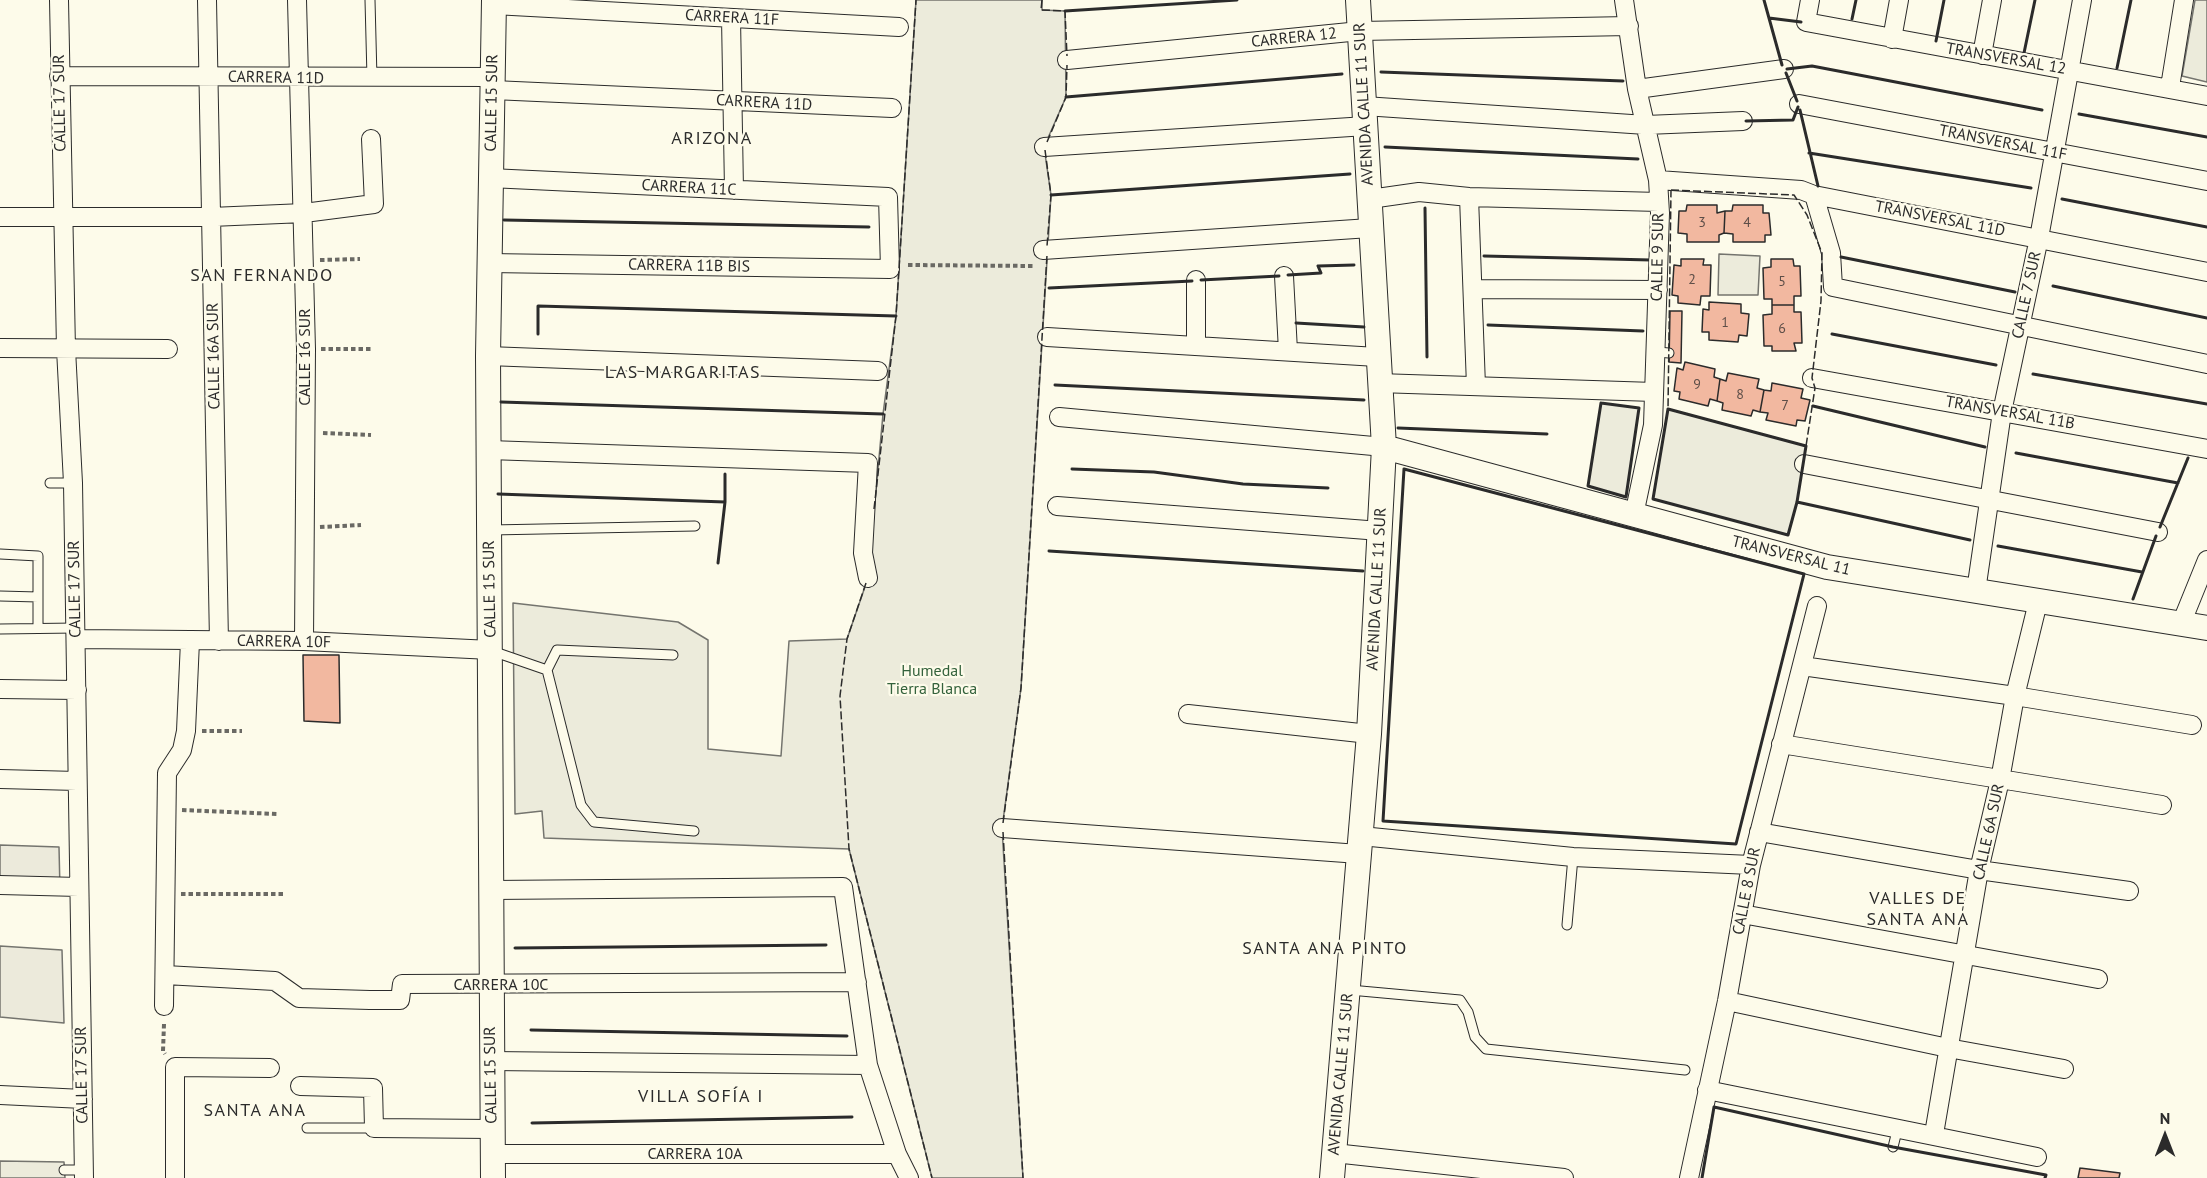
<!DOCTYPE html>
<html>
<head>
<meta charset="utf-8">
<style>
	body { margin:0 }
	#map { position:relative; width:2207px; height:1178px; overflow:hidden; background:#fdfbea; font-family:"PT Sans",sans-serif }
	canvas { display:block }
	.north { position:absolute; left:2135px; top:1106px; width:60px; height:60px; -webkit-text-stroke:4px #fdfbea; paint-order:stroke; rotate:0deg; font-size:16px; font-weight:700; line-height:24px; text-align:center; color:#2b2b2b }
	.north::after { content:''; display:block; margin:auto; width:21px; height:27px; background:#2b2b2b; clip-path:polygon(50% 0,100% 100%,50% 72%,0 100%) }
</style>
</head>
<body>
<div id="map">
<canvas width="2207" height="1178"></canvas>
<div class="north">N</div>
</div>
<script>
const g = document.querySelector('canvas').getContext('2d');
g.lineJoin = 'round';
function paint(path, color) {
  g.fillStyle = color;
  g.fill(path, 'evenodd');
}
function toPath(rows) {
  const path = new Path2D();
  for (const r of rows) {
    path.moveTo(r[0], r[1]);
    for (let i = 2; i < r.length; i += 2) path.lineTo(r[i], r[i + 1]);
  }
  return path;
}
function trace(path, color, width, dash) {
  g.strokeStyle = color;
  g.lineWidth = width;
  g.lineCap = dash ? 'butt' : 'round';
  g.setLineDash(dash || []);
  g.stroke(path);
}
function label(font, color, halo, rows, align = 'center') {
  g.font = font + ' "PT Sans",sans-serif';
  g.lineWidth = 4.5;
  g.setLineDash([]);
  g.textBaseline = 'middle';
  g.strokeStyle = halo;
  g.fillStyle = color;
  for (const [text, x, y, turn = 0] of rows) {
    g.save();
    g.translate(x, y);
    g.rotate((+turn || 0) * Math.PI / 180);
    g.textAlign = isNaN(turn) ? turn : align;
    if (halo) g.strokeText(text, 0, 0);
    g.fillText(text, 0, 0);
    g.restore();
  }
}
const green = toPath([
	[916,0,1042,0,1042,10,1065,11,1066,97,1044,147,1051,195,1021,688,1002,828,1023,1178,932,1178,849,849,544,838,542,811,515,814,513,603,678,622,708,640,708,749,781,756,789,641,847,639,868,578,883,414,896,316,916,0],
	[2195,0,2207,0,2207,82,2182,76,2195,0],
	[1719,254,1760,256,1758,295,1718,295,1719,254],
	[1601,403,1639,408,1626,497,1588,486,1601,403],
	[1668,409,1806,446,1797,502,1788,535,1653,499,1668,409],
	[0,1161,64,1162,65,1178,0,1178,0,1161]
]);
paint(green, '#ecebdb');
trace(green, '#74746e', 1.5);
const parking = toPath([
	[0,845,59,847,60,890,0,887,0,845],
	[0,946,62,950,64,1023,0,1017,0,946]
]);
paint(parking, '#eceadb');
trace(parking, '#74746e', 1.5);
const building = toPath([
	[1687,205,1717,205,1717,213,1725,211,1724,233,1719,235,1719,242,1687,242,1687,234,1678,233,1679,211,1686,211,1687,205],
	[1733,205,1763,205,1763,213,1769,213,1771,235,1765,235,1765,242,1733,242,1733,234,1724,233,1725,211,1732,211,1733,205],
	[1681,259,1704,259,1703,265,1711,265,1710,296,1701,296,1700,305,1678,303,1678,296,1672,295,1674,265,1681,266,1681,259],
	[1771,259,1793,259,1794,266,1800,266,1801,296,1794,296,1794,305,1772,305,1772,299,1764,299,1763,268,1771,267,1771,259],
	[1709,302,1741,304,1741,313,1749,314,1747,336,1739,335,1738,342,1709,340,1709,332,1702,332,1703,309,1709,310,1709,302],
	[1772,305,1794,305,1794,312,1801,312,1802,343,1794,343,1796,351,1772,351,1772,346,1764,346,1763,315,1772,314,1772,305],
	[1670,311,1682,311,1681,363,1669,362,1670,311],
	[1685,362,1715,369,1714,377,1720,379,1717,401,1710,399,1708,406,1679,399,1680,392,1674,391,1677,368,1683,370,1685,362],
	[1728,373,1759,379,1757,388,1764,390,1760,412,1753,410,1751,416,1722,410,1723,403,1717,401,1720,379,1726,381,1728,373],
	[1772,383,1803,389,1801,398,1810,400,1805,421,1797,420,1796,426,1766,420,1768,413,1760,412,1764,390,1771,391,1772,383],
	[303,655,339,655,340,723,304,721,303,655],
	[2080,1168,2120,1173,2119,1178,2078,1178,2080,1168]
]);
paint(building, '#f2b8a0');
trace(building, '#2b2b2b', 1.5);
const lane = toPath([
	[370,0,372,78],
	[1657,352,1669,353],
	[50,483,73,483],
	[491,530,695,526],
	[0,554,38,556,38,628],
	[0,596,38,597],
	[0,629,76,628],
	[492,651,547,670,581,805,594,822,694,831],
	[547,670,557,650,673,655],
	[1567,925,1573,857],
	[1350,990,1460,1000,1468,1012,1475,1037,1486,1049,1685,1070],
	[307,1128,374,1128],
	[1893,1147,1898,1127],
	[64,1170,84,1170]
]);
const street = toPath([
	[59,0,66,349,73,483,84,1178],
	[207,0,219,641],
	[297,0,306,349,304,641],
	[1624,0,1637,89,1658,180,1660,213,1653,425,1634,515],
	[1810,0,1806,22,2207,96],
	[494,5,899,27],
	[731,18,734,190],
	[1892,39,1899,0],
	[1982,55,1992,0],
	[1067,60,1360,31,1629,26],
	[59,76,492,77],
	[2170,87,2184,0],
	[1637,89,1784,69],
	[493,90,892,108],
	[1799,104,2207,181],
	[1364,106,1646,125,1743,121],
	[1044,147,1366,126],
	[1658,180,1801,190,1814,195,2207,272],
	[1814,195,1831,253,1833,287,2207,364],
	[1469,197,1476,386],
	[1370,199,1419,192,1469,197,1659,202],
	[0,217,211,217,304,213,374,204,371,139],
	[1043,250,1370,228],
	[489,263,890,269,888,197,490,178],
	[1284,276,1288,351],
	[1196,280,1196,346],
	[1473,289,1658,290],
	[1047,337,1377,357],
	[0,348,168,349],
	[488,356,878,371],
	[1812,378,2207,449],
	[1378,383,1654,392],
	[1059,417,1384,447],
	[489,450,868,463,863,553,868,578],
	[1804,464,2158,532],
	[1057,506,1380,531],
	[1976,591,2002,412,2039,238,2082,0],
	[2181,624,2207,560],
	[76,639,304,641,491,650],
	[1802,666,2015,696,2192,725],
	[0,689,77,690],
	[1188,714,1369,734],
	[1781,744,2162,805],
	[0,779,77,781],
	[1002,828,1359,854],
	[1759,832,1979,870,2129,891],
	[1361,836,1573,857,1751,865],
	[0,885,79,887],
	[492,890,843,887,868,1065,897,1154,909,1178],
	[1742,914,2098,979],
	[165,975,275,981,299,998,370,1000,400,1000,402,984,857,982],
	[1727,1001,1948,1048,2064,1069],
	[164,1006,167,773,182,750,186,731,190,641],
	[491,1061,868,1065],
	[300,1086,373,1088,374,1128,492,1129],
	[1707,1090,2037,1157],
	[0,1095,83,1099],
	[1934,1134,1979,870,2000,780,2015,696,2038,602],
	[1334,1153,1564,1178],
	[492,1154,897,1154],
	[175,1178,175,1067,270,1068],
	[1689,1178,1727,1001,1751,865,1817,606]
]);
const secondary = toPath([
	[1384,447,1827,567,2207,628],
	[493,1178,488,356,494,0],
	[1332,1178,1369,734,1384,447,1358,0]
]);
trace(lane, '#2b2b2b', 11);
trace(street, '#2b2b2b', 20);
trace(secondary, '#2b2b2b', 26);
trace(toPath([
	[320,260,360,259],
	[908,265,1035,266],
	[321,349,371,349],
	[323,433,371,435],
	[320,527,361,525],
	[202,731,242,731],
	[182,810,277,814],
	[181,894,285,894],
	[164,1024,163,1051,165,1054]
]), '#6a6964', 4, [4.5, 3]);
trace(lane, '#fdfbea', 9);
trace(street, '#fdfbea', 18);
trace(secondary, '#fdfbea', 24);
trace(toPath([
	[1042,0,1041,10,1065,11,1067,56],
	[1047,142,1066,97,1067,65],
	[1045,150,1051,195,1047,246],
	[1671,190,1794,195,1807,215,1822,253,1821,301,1812,378,1815,388,1806,446,1668,409,1671,190],
	[874,509,896,316,916,0],
	[866,583,847,639,840,696,849,849,932,1178],
	[1003,823,1021,688,1047,255],
	[1003,832,1023,1178]
]), '#2b2b2b', 1.5, [8, 3]);
trace(toPath([
	[1764,0,1782,65],
	[1065,11,1237,0],
	[1769,18,1801,22],
	[1852,19,1856,0],
	[1936,41,1944,0],
	[2024,53,2035,0],
	[2117,68,2131,0],
	[1787,69,1812,66,2042,110],
	[1381,72,1623,81],
	[1786,73,1797,101],
	[1066,97,1342,74],
	[1800,110,1818,186],
	[2079,114,2207,137],
	[1746,121,1793,120,1798,107],
	[1385,147,1638,159],
	[1809,153,2031,188],
	[1051,195,1350,174],
	[2062,199,2207,227],
	[1425,208,1427,357],
	[504,220,869,227],
	[1484,256,1651,260],
	[1841,257,2015,292],
	[1288,275,1321,273,1318,266,1354,265],
	[1201,280,1279,276],
	[2053,286,2207,318],
	[1049,288,1192,281],
	[1296,323,1364,327],
	[1488,325,1643,331],
	[538,334,538,306,896,316],
	[1832,334,1996,365],
	[2033,374,2207,404],
	[1055,385,1364,400],
	[501,402,883,414],
	[1601,403,1639,408,1626,497,1588,486,1601,403],
	[1813,406,1985,447],
	[1668,409,1806,446,1797,502,1788,535,1653,499,1668,409],
	[1398,428,1547,434],
	[2016,453,2178,483],
	[1072,469,1154,472,1243,484,1328,488],
	[1404,469,1804,574,1736,844,1383,821,1404,469],
	[498,494,725,502],
	[1797,502,1970,540],
	[2160,527,2188,458],
	[1998,546,2142,572],
	[1049,551,1363,571],
	[718,563,725,502,725,474],
	[2133,599,2156,536],
	[515,948,826,945],
	[531,1030,847,1036],
	[532,1123,852,1117],
	[1702,1178,1714,1107,1893,1147,2046,1175,2045,1178]
]), '#2b2b2b', 3);
label('14px', '#5d4e48', null, [
	["3",1702,223],
	["4",1747,223],
	["2",1692,280],
	["5",1782,282],
	["1",1725,323],
	["6",1782,329],
	["9",1697,385],
	["8",1740,395],
	["7",1785,406]
]);
label('16px', '#2b2b2b', '#fdfbea', [
	["CARRERA 11F",732,18,3],
	["CARRERA 12",1294,38,-6],
	["TRANSVERSAL 12",2006,59,10],
	["CARRERA 11D",276,78,1],
	["CALLE 17 SUR",60,103,-91],
	["CALLE 15 SUR",492,103,-89],
	["CARRERA 11D",764,103,3],
	["AVENIDA CALLE 11 SUR",1364,104,-93],
	["TRANSVERSAL 11F",2003,143,11],
	["CARRERA 11C",689,188,3],
	["TRANSVERSAL 11D",1940,219,11],
	["CALLE 9 SUR",1658,257,-89],
	["CARRERA 11B BIS",689,266,1],
	["CALLE 7 SUR",2027,295,-78],
	["CALLE 16A SUR",214,356,-91],
	["CALLE 16 SUR",305,357,-90],
	["TRANSVERSAL 11B",2010,413,10],
	["TRANSVERSAL 11",1791,556,14],
	["CALLE 17 SUR",75,589,-91],
	["CALLE 15 SUR",490,589,-91],
	["AVENIDA CALLE 11 SUR",1377,589,-87],
	["CARRERA 10F",284,642,1],
	["CALLE 6A SUR",1989,832,-78],
	["CALLE 8 SUR",1747,891,-79],
	["CARRERA 10C",501,985],
	["AVENIDA CALLE 11 SUR",1341,1074,-85],
	["CALLE 17 SUR",82,1075,-91],
	["CALLE 15 SUR",491,1075,-91],
	["CARRERA 10A",695,1154]
]);
label('16px', '#34623c', '#fdfbea', [
	["Humedal",932,671],
	["Tierra Blanca",932,689]
]);
g.letterSpacing = '1.5px';
label('18px', '#2b2b2b', '#fdfbea', [
	["ARIZONA",712,139],
	["SAN FERNANDO",262,276],
	["LAS MARGARITAS",683,373],
	["VALLES DE",1918,899],
	["SANTA ANA",1918,920],
	["SANTA ANA PINTO",1325,949],
	["VILLA SOFÍA I",701,1097],
	["SANTA ANA",255,1111]
]);
g.letterSpacing = '0px';
</script>
</body>
</html>
